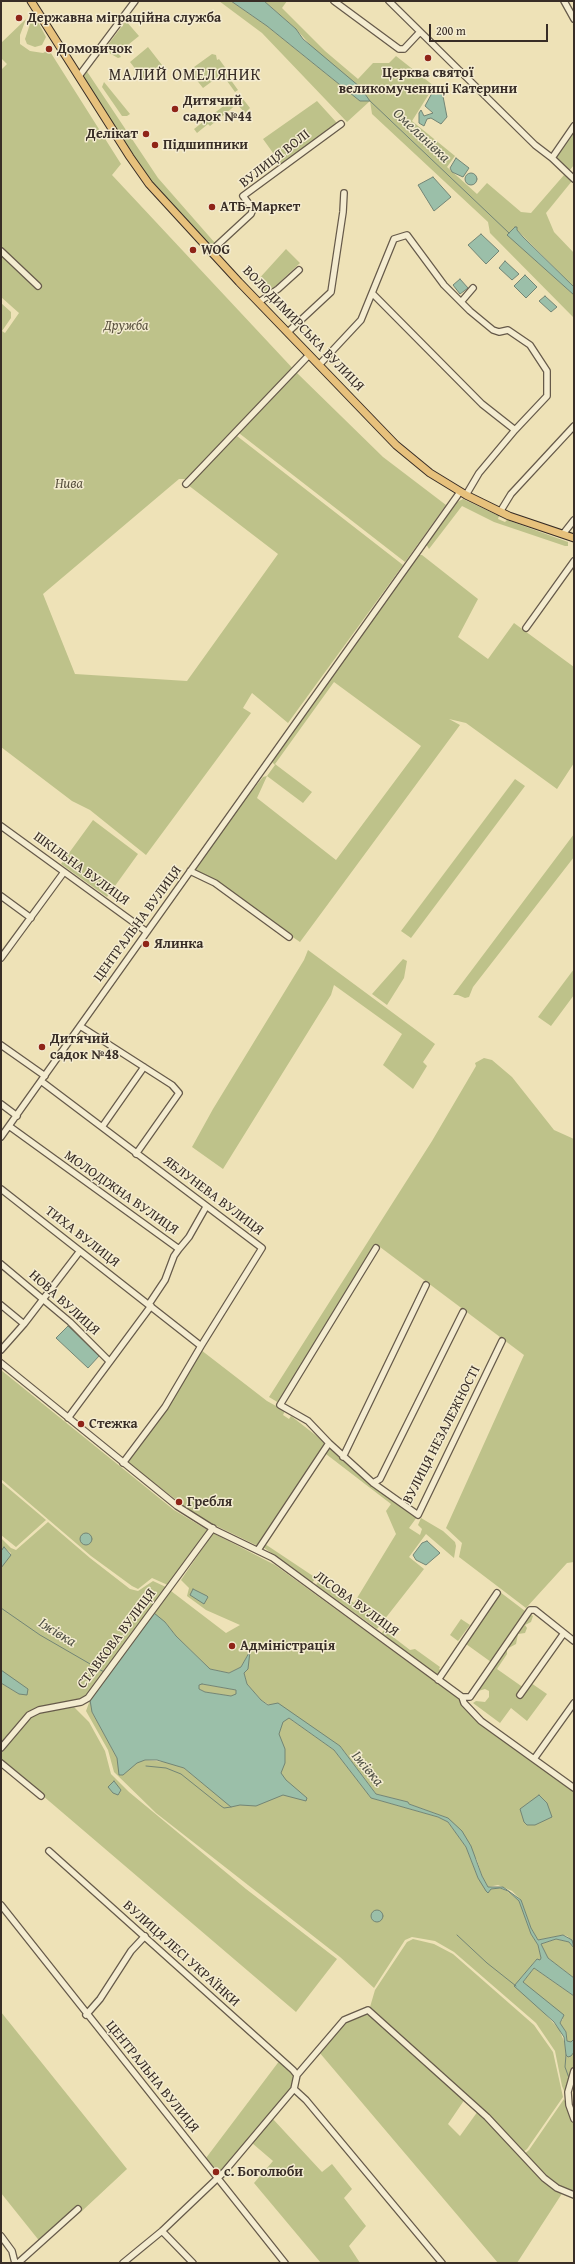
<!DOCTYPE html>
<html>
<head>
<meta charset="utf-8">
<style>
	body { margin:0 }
	#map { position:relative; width:575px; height:2264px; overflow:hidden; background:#eee2b7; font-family:"Gentium Book Plus",serif }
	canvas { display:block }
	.frame { position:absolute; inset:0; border:2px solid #382d26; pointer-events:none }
	.scale { position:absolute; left:429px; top:24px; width:119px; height:18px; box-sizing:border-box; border:2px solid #382d26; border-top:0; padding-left:5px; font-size:12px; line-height:14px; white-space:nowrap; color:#382d26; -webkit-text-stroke:3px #f4ecd0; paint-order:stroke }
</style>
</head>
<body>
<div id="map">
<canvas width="575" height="2264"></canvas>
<div class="frame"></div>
<div class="scale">200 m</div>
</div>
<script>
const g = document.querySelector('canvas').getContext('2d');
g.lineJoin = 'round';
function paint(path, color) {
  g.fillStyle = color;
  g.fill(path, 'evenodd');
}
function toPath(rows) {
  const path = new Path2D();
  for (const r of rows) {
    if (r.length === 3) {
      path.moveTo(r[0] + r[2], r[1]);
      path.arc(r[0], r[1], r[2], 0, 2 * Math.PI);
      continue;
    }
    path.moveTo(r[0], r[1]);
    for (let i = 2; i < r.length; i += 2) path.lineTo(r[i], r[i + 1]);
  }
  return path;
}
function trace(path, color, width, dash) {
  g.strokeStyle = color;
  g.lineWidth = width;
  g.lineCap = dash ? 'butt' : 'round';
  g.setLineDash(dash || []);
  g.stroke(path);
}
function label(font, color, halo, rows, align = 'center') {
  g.font = font + ' "Gentium Book Plus",serif';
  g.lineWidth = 3;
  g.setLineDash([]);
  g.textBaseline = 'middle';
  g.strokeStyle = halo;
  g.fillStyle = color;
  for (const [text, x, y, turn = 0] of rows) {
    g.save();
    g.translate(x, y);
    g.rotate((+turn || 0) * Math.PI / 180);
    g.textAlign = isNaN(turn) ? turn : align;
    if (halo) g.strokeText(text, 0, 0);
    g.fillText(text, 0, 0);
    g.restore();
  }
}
paint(toPath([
	[219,1,231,1,267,26,360,101,296,29,264,1,287,1,282,8,325,51,358,79,373,63,389,63,396,56,434,86,412,121,455,156,447,167,477,194,487,183,521,212,531,213,564,175,572,181,546,213,554,232,574,253,574,287,517,230,508,235,574,295,574,318,490,233,488,222,372,114,370,101,347,122,262,33],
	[36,18,46,37,42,45,35,47,27,44,25,39,31,21],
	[26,19,20,35,20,44,30,51,43,53,49,50,121,164,112,175,297,373,383,457,446,505,405,562,235,430,192,474,186,479,179,479,43,594,75,674,187,681,278,554,188,485,237,436,403,565,288,723,252,693,243,708,251,713,146,855,90,810,72,801,1,747,1,303,11,312,11,318,2,331,5,333,19,313,1,297,1,70,7,64,1,58,1,43],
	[126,21,139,36,118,53,121,57,118,58,104,50],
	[148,47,162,65,144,80,130,62],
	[212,54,216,55,217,60,219,59,227,70,225,72,238,90,235,92,222,74,203,88,195,78,194,67],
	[86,70,158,178,215,243,211,247,151,182,83,77],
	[104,82,130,114,127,116,122,116,102,87],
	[239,94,250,108,245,113,237,104,210,126,208,124,197,133,194,129],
	[317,101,337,123,281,164,263,139],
	[574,129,574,165,569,171,555,157],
	[286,249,300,263,267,294,256,282],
	[463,499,499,516,498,519,505,522,507,520,568,542,568,546,565,546,494,522,462,506,429,549,426,544,453,504],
	[419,555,422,555,478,599,458,637,488,659,514,623,574,667,574,763,557,789,466,723,449,719,460,725,300,942,193,870,247,797,263,777,267,776,275,765,272,762],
	[334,682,421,746,336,860,257,798,267,776,303,803,312,792,275,764],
	[515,779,525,786,411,938,401,931],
	[93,820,138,854,107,897,61,864],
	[574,834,574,857,473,987,469,997,465,998,458,995,453,995],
	[308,950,435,1044,423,1062,427,1066,413,1089,383,1065,402,1034,334,985,331,995,223,1169,192,1147,213,1109,304,960],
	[403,959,407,961,404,978,387,1005,372,994],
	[574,969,574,995,551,1026,538,1017],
	[484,1058,492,1060,512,1077,554,1130,574,1139,574,1562,567,1563,526,1608,459,1557,462,1543,446,1528,524,1355,376,1244,279,1403,269,1397,432,1141,476,1066,475,1063],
	[201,1350,267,1401,285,1411,283,1415,289,1419,291,1416,327,1444,258,1546,200,1518,128,1463,127,1460,149,1433],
	[1,1370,174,1510,209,1531,170,1586,152,1578,138,1589,132,1586,91,1556,1,1479],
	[331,1448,372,1485,417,1517,409,1528,420,1535,422,1529,418,1525,421,1518,443,1531,455,1542,456,1546,454,1558,426,1534,409,1557,424,1569,377,1629,316,1585,319,1580,354,1603,396,1534,386,1511,391,1504,326,1454,265,1544,316,1578,312,1583,263,1547,327,1449],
	[1,1482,46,1520,16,1547,1,1535],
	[48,1522,90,1558,130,1589,138,1591,153,1581,168,1588,87,1696,81,1700,38,1707,27,1712,1,1743,1,1683,19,1694,1,1670,1,1568,11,1553,4,1547,1,1551,1,1538,11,1548,16,1550],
	[213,1533,275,1565,459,1699,470,1714,480,1723,574,1790,574,1943,567,1936,563,1935,538,1940,531,1928,521,1900,512,1891,498,1885,488,1887,482,1876,477,1860,448,1818,409,1804,408,1802,376,1794,340,1746,261,1700,247,1684,244,1673,249,1652,241,1667,229,1673,210,1669,176,1636,165,1622,92,1712,117,1758,168,1762,184,1768,220,1797,273,1717,289,1718,334,1750,371,1798,438,1817,448,1822,466,1847,478,1878,491,1889,499,1888,507,1891,519,1901,523,1911,531,1934,538,1945,541,1958,540,1960,537,1959,521,1978,531,1999,559,2029,566,2046,566,2055,571,2056,574,2052,574,2067,568,2081,567,2098,562,2086,555,2051,536,2023,454,1952,435,1941,412,1937,405,1940,374,1988,340,1957,156,1813,114,1772,108,1750,86,1711,90,1700,171,1591,226,1633,240,1625,206,1610,187,1596,189,1588,181,1580],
	[500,1592,525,1611,522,1616,526,1612,533,1616,531,1622,525,1625,527,1628,525,1633,518,1634,516,1644,507,1649,507,1654,497,1669,524,1688,531,1683,547,1694,527,1721,511,1708,500,1723,473,1703,476,1701,485,1702,489,1697,489,1691,485,1689,475,1692,480,1676,491,1662,466,1644],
	[461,1619,470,1625,458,1641,450,1635],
	[384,1630,410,1650,415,1649,440,1667,439,1669,442,1671,440,1673,437,1675,381,1634],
	[202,1684,236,1690,236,1695,231,1696,205,1692,199,1689,199,1685],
	[74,1707,89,1722,105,1751,111,1774,129,1792,246,1889,337,1959,296,2012,1,1760,1,1753,30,1717,39,1713],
	[413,1939,434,1944,453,1954,534,2025,553,2052,563,2097,527,2149,522,2153,370,2007,375,1990,407,1942],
	[556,1939,569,1942,574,1948,574,1978,548,1958,541,1944],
	[534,1968,574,1996,574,2039,571,2042,567,2041,566,2032,560,2023,563,2019,523,1982],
	[366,2011,465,2099,448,2124,460,2136,478,2111,520,2156,563,2192,517,2263,498,2263,319,2052,344,2022],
	[1,2012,127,2169,82,2211,41,2243,1,2193],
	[280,2060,294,2073,295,2080,292,2089,222,2170,218,2172,206,2158],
	[564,2099,574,2122,574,2193,558,2187,523,2155,529,2150],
	[272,2118,322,2172,332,2164,352,2189,344,2198,366,2226,349,2246,360,2263,321,2263,254,2183,273,2161,252,2143]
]), '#bec28a');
const water = toPath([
	[231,1,264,1,296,29,303,39,360,87,370,101,360,101,267,26,231,1],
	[442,91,447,117,441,124,431,118,427,119,424,126,419,123,419,113,421,110,424,116,433,113,425,106,432,93,442,91],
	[456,158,469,168,463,177,452,172,450,168,456,158],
	[471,179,6],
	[433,177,451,197,434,211,418,185,433,177],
	[515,227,517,227,517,230,523,237,574,287,574,295,507,235,515,227],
	[481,234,499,251,486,264,468,245,481,234],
	[505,261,519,274,512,280,499,268,505,261],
	[525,275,537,287,526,298,514,286,525,275],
	[460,279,468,288,460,294,453,285,460,279],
	[545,296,557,307,551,312,539,301,545,296],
	[68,1326,99,1356,88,1368,56,1338,68,1326],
	[86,1539,6],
	[427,1541,440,1553,426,1565,416,1560,413,1555,422,1543,427,1541],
	[4,1547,11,1555,1,1568,1,1551,4,1547],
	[193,1589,207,1596,208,1597,204,1604,190,1595,193,1589],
	[154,1613,165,1622,176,1636,210,1669,229,1673,241,1667,250,1651,248,1669,244,1673,247,1684,261,1700,268,1705,278,1703,340,1746,376,1794,408,1802,409,1804,448,1818,462,1831,471,1846,482,1876,488,1887,503,1887,521,1900,531,1928,538,1940,563,1935,572,1940,574,1948,569,1942,556,1939,541,1944,548,1958,574,1978,574,1996,534,1968,523,1982,564,2015,560,2023,566,2032,567,2041,571,2042,574,2039,574,2052,571,2056,568,2057,566,2055,564,2037,554,2022,514,1986,537,1959,540,1960,541,1958,538,1945,531,1934,519,1901,508,1891,500,1888,491,1889,488,1893,486,1891,478,1878,466,1847,448,1822,438,1817,371,1798,334,1750,289,1718,283,1722,279,1734,285,1749,285,1763,281,1773,286,1780,307,1798,306,1801,283,1795,256,1806,240,1805,231,1807,184,1768,157,1760,145,1760,137,1763,123,1775,119,1775,117,1758,92,1712,90,1700,154,1613],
	[202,1684,236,1690,236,1694,231,1696,205,1692,199,1689,199,1685,202,1684],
	[1,1670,28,1689,27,1695,19,1694,1,1683,1,1670],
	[114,1781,121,1790,118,1795,113,1793,108,1787,114,1781],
	[539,1795,547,1803,552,1817,535,1825,527,1825,524,1822,520,1809,539,1795],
	[377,1916,6]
]);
paint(water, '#9bbfa9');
trace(water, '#738575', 1);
trace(toPath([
	[369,100,509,233],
	[1,1608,40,1635,104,1672],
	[146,1766,166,1768,181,1774,221,1806,224,1808,231,1807],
	[457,1935,487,1963,516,1986],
	[566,2055,565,2067,569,2078]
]), '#738575', 1);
const minor = toPath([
	[334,1,399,49,404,49,419,33],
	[389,1,535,145,552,158,574,179],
	[564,1,574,19],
	[79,76,135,1],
	[552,158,574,126],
	[1,251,38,286],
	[211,251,251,214,253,209,243,196,341,124],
	[373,294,482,404,515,430,479,473,466,495],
	[259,302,278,289,299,270],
	[461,302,473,288],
	[288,332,331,292,343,212,344,193],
	[319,365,361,320,394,239,407,235,444,285,470,311,493,330,499,332,508,330,530,345,547,371,547,396,515,430],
	[186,484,309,355],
	[500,512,511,494,574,426],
	[563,534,574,520],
	[526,628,574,561],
	[1,826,147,932],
	[190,871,215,883,289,937],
	[1,896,31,918],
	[1,958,64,872],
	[80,1026,172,1085,179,1093,136,1154],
	[1,1045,45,1076],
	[41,1081,262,1248,201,1346,165,1407,123,1463],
	[1,1104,17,1116],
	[9,1126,179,1249,189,1237,206,1207],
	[102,1127,144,1067],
	[1,1137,460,492],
	[1,1189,201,1346],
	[1,1264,70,1322,109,1361],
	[149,1304,165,1280,174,1256,179,1249],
	[1,1305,24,1324],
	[1,1350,24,1324,80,1251],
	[1,1363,177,1506,215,1530,273,1558,462,1697,470,1697,530,1610,535,1610,574,1641],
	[68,1418,151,1306],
	[329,1443,373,1483,418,1515,502,1341],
	[343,1457,426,1285],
	[373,1483,380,1479,463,1312],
	[258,1550,329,1443,308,1421,280,1405,376,1248],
	[438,1680,497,1593],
	[520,1695,564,1633],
	[462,1697,464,1703,481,1721,574,1788],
	[1,1748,29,1715,39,1710,81,1702,88,1698,213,1528],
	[534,1759,574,1703],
	[1,1763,41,1796],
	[49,1851,293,2070,297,2075,294,2089,306,2100,442,2263],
	[1,1905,285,2263],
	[86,2015,100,1999,131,1951,145,1936],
	[574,2071,568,2092,569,2105,574,2119],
	[297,2075,344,2020,368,2010,487,2117,544,2178,557,2188,574,2195],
	[162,2231,193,2263],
	[1,2236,12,2251,15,2263],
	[18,2263,78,2209],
	[123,2263,162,2231,224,2172,294,2089]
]);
const major = toPath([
	[31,1,130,157,149,184,239,282,396,445,430,473,466,495,509,516,574,538]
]);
trace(minor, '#665a4a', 8);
trace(major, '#382d26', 9);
trace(minor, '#f4ecd0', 5.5);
trace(major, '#e7c17c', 7);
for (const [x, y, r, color] of [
	[19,18,4,"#8f2418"],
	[49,49,4,"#8f2418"],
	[428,58,4,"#8f2418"],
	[175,109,4,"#8f2418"],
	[146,134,4,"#8f2418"],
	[155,145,4,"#8f2418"],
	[212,207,4,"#8f2418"],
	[193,250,4,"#8f2418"],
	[146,944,4,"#8f2418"],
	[42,1047,4,"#8f2418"],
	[81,1424,4,"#8f2418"],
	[179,1502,4,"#8f2418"],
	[232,1646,4,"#8f2418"],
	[216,2172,4,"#8f2418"]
]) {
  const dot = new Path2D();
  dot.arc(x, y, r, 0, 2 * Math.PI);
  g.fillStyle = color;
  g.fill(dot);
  trace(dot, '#f4ecd0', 1.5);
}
label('bold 14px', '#382d26', '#f4ecd0', [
	["Державна міграційна служба",27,18],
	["Домовичок",57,49],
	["Церква святої",428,73,"center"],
	["великомучениці Катерини",428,89,"center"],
	["Дитячий",183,101],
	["садок №44",183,117],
	["Делікат",138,134,"right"],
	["Підшипники",163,145],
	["АТБ-Маркет",220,207],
	["WOG",201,250],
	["Ялинка",154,944],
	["Дитячий",50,1039],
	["садок №48",50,1055],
	["Стежка",89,1424],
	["Гребля",187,1502],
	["Адміністрація",240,1646],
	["с. Боголюби",224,2172]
], 'left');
label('14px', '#382d26', '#f4ecd0', [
	["ВУЛИЦЯ ВОЛІ",275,159,-38],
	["ВОЛОДИМИРСЬКА ВУЛИЦЯ",303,329,46],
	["ШКІЛЬНА ВУЛИЦЯ",81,869,36],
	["ЦЕНТРАЛЬНА ВУЛИЦЯ",138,924,-54],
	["МОЛОДІЖНА ВУЛИЦЯ",121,1193,35],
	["ЯБЛУНЕВА ВУЛИЦЯ",213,1196,37],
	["ТИХА ВУЛИЦЯ",82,1237,38],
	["НОВА ВУЛИЦЯ",64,1303,42],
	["ВУЛИЦЯ НЕЗАЛЕЖНОСТІ",442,1435,-63],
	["ЛІСОВА ВУЛИЦЯ",356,1604,36],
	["СТАВКОВА ВУЛИЦЯ",117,1639,-53],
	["ВУЛИЦЯ ЛЕСІ УКРАЇНКИ",181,1954,42],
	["ЦЕНТРАЛЬНА ВУЛИЦЯ",152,2077,51]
]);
label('italic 14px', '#5a523f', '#f4ecd0', [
	["Дружба",126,326],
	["Нива",69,484]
]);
label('italic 15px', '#515247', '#f4ecd0', [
	["Омелянівка",421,136,43],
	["Іжівка",57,1633,32],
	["Іжівка",367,1769,50]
]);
g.letterSpacing = '1px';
label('16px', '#382d26', '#f4ecd0', [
	["МАЛИЙ ОМЕЛЯНИК",185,76]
]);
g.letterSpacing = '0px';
</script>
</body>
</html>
